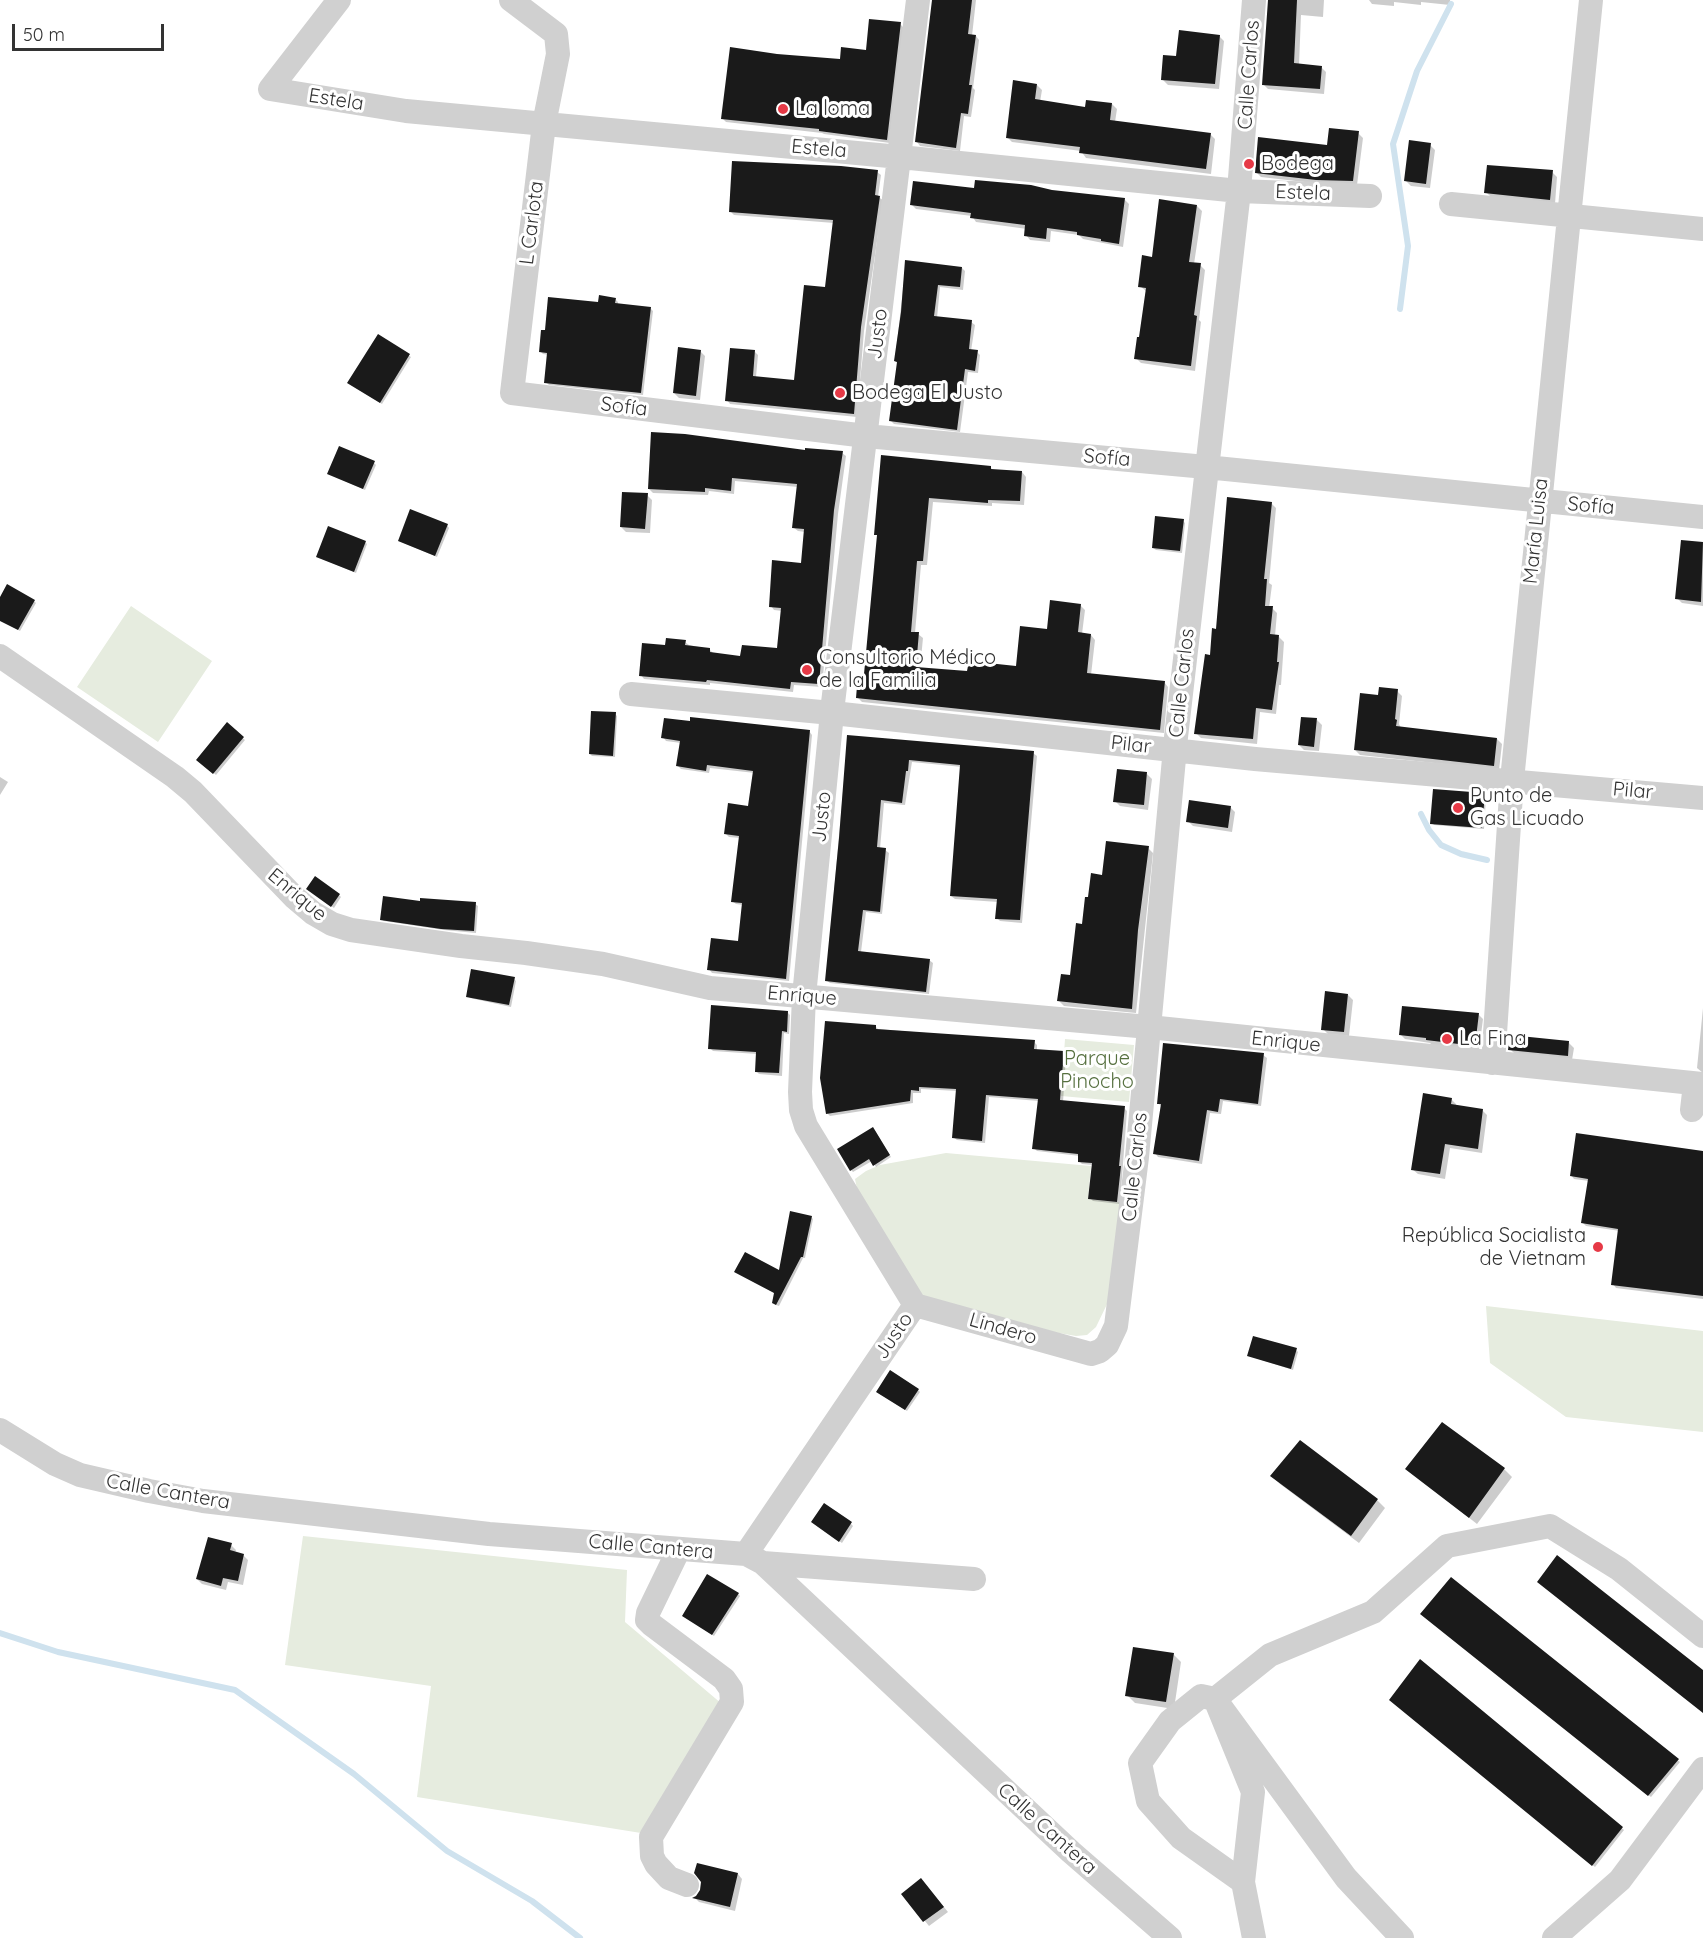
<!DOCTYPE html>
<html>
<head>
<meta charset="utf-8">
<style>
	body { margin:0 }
	#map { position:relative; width:1703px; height:1938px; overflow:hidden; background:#fff; font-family:Quicksand,sans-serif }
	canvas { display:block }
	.scale { position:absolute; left:12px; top:24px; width:152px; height:27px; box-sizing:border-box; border:3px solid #333; border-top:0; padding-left:8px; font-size:18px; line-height:21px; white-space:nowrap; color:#333; -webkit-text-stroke:4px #fff; paint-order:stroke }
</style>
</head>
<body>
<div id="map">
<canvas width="1703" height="1938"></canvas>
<div class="scale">50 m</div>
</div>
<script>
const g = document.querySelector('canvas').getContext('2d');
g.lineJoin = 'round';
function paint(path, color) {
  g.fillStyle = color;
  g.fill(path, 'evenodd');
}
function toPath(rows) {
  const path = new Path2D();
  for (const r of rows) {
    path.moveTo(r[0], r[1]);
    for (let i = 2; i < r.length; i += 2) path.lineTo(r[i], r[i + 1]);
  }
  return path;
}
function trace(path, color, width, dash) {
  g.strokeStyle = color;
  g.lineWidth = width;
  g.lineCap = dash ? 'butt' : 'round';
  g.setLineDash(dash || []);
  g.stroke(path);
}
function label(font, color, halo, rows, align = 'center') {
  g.font = font + ' Quicksand,sans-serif';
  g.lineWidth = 6;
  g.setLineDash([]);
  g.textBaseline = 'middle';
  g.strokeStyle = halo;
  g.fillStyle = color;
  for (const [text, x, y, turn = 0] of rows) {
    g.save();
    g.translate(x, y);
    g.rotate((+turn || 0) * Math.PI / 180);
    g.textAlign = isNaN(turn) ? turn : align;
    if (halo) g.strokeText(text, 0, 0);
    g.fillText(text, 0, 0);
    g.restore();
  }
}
paint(toPath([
	[131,606,212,661,158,742,77,687],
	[1065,1039,1134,1045,1129,1102,1061,1096],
	[946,1153,1091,1166,1088,1199,1124,1203,1109,1300,1096,1327,1087,1335,1076,1336,1053,1332,921,1297,857,1189,855,1179,866,1171,880,1165],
	[1486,1306,1703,1331,1703,1432,1566,1417,1490,1363],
	[303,1536,627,1570,625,1622,722,1704,641,1833,417,1797,431,1686,285,1665]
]), '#e6ecdf');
paint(toPath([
	[933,0,976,0,972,36,976,36,979,40,973,88,975,90,971,117,964,116,960,151,920,146,917,142],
	[1270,0,1324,0,1323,17,1301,15,1299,65,1321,67,1326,72,1324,94,1268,89,1263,84],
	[1369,0,1450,0,1450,5,1421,2,1421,5,1394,2,1394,6,1372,4],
	[900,24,904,28,890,143,824,134,822,133,726,122,722,118,777,56,841,60,867,51],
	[1219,36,1224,41,1219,89,1168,85,1163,80,1178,57],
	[1037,85,1042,90,1040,102,1086,108,1112,104,1117,109,1115,122,1210,134,1215,139,1211,174,1086,158,1081,151,1012,142,1007,137],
	[1358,133,1363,138,1357,185,1322,184,1261,177,1256,172,1328,147],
	[1430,145,1435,150,1430,188,1411,186,1406,181],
	[877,172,881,175,878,197,883,200,864,331,857,417,730,404,727,400,755,352,758,355,756,377,795,381,826,289,834,223,734,215,731,212],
	[1552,172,1557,177,1555,204,1491,197,1486,192],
	[975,190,1124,199,1129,204,1123,247,1083,239,1079,235,1051,231,1050,242,1030,240,1026,235,1027,229,976,222,972,216,916,209,912,205],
	[1197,206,1202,211,1194,264,1200,265,1205,270,1199,320,1201,322,1195,371,1141,363,1136,358,1141,339,1147,292,1140,286,1153,258],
	[906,262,962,268,965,271,963,290,940,287,937,318,971,322,975,325,971,351,977,352,980,355,978,373,968,372,960,432,894,424,891,421,899,364,895,361],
	[615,299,618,302,618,304,650,308,653,311,643,395,549,385,546,382,549,355,543,354,540,351,546,332,600,304],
	[378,336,411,357,382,404,351,385],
	[700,351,705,356,700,400,679,398,674,393],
	[806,452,842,453,846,456,838,514,822,687,794,685,793,692,710,683,710,685,644,679,641,675,666,647,685,642,689,645,709,649,714,654,741,658,778,650,782,611,774,610,771,606,803,565,805,532,798,531,794,528,798,487,735,481,734,494,709,491,708,495,653,493,649,489],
	[882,457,990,467,993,470,1022,472,1026,477,1024,505,992,503,992,506,933,502,927,565,921,565,915,633,918,634,923,638,920,669,969,673,1018,667,1048,630,1080,605,1085,610,1082,634,1091,635,1095,640,1091,675,1164,682,1168,687,1164,733,862,702,858,698,865,676,878,536,876,534],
	[374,463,376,465,365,490,329,474],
	[647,495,652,500,650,533,626,532,621,527],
	[1271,503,1276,508,1269,583,1272,585,1269,608,1272,608,1277,613,1275,636,1279,637,1284,642,1281,685,1279,685,1276,714,1260,712,1257,744,1201,738,1196,733,1218,630],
	[1183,521,1185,523,1182,553,1156,550,1153,548],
	[447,525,449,528,437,557,399,541],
	[1682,541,1703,544,1703,606,1682,603,1677,598],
	[365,542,367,544,356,573,318,557],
	[0,601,34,601,36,603,20,631,0,620],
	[1397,691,1402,696,1399,724,1401,728,1497,739,1502,744,1499,770,1360,755,1355,750,1380,697],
	[615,714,617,716,615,757,592,756,590,754],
	[1317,720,1322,725,1319,751,1304,750,1299,745],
	[227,725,245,740,216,775,198,759],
	[809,731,812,735,789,981,712,973,709,969,739,942,743,905,736,904,732,901,740,838,729,837,726,834,749,807,755,773,710,768,709,773,681,769,678,766,681,743,666,741,663,737],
	[848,736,1033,753,1037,756,1022,923,1000,921,997,918,998,902,955,899,951,896,962,767,912,762,905,805,884,803,880,849,885,850,889,853,882,914,866,912,861,952,929,960,933,963,929,994,830,983,826,980],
	[1147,774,1152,779,1148,810,1120,806,1115,801],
	[0,777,8,782,0,795],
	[1484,795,1486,797,1484,829,1434,825,1432,823],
	[1230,807,1235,812,1232,832,1193,826,1188,821],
	[1148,848,1153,853,1136,1013,1064,1006,1059,1001,1072,977,1090,899,1104,876],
	[310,890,339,895,341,897,334,908],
	[422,903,475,904,478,906,476,933,444,930,384,921,381,919],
	[514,979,516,981,511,1007,470,998,468,996],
	[1348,995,1353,1000,1349,1036,1328,1034,1323,1029],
	[1703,1008,1703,1073,1697,1068],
	[1431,1009,1478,1014,1483,1019,1479,1050,1432,1045,1430,1043,1405,1039,1400,1034,1431,1011],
	[787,1012,790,1015,789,1034,784,1033,782,1076,759,1074,756,1071,757,1054,713,1051,710,1048],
	[875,1026,878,1029,1034,1042,1037,1045,1037,1051,1063,1053,1066,1056,1063,1102,1124,1108,1127,1111,1120,1204,1093,1201,1090,1198,1093,1165,1082,1164,1079,1161,1080,1156,1037,1151,1034,1148,1039,1101,989,1097,985,1143,957,1140,953,1137,957,1091,921,1089,921,1093,913,1093,913,1103,830,1116,827,1113],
	[1568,1042,1574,1048,1572,1060,1515,1054,1510,1049],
	[1263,1055,1267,1058,1261,1106,1223,1101,1221,1114,1210,1113,1202,1164,1158,1157,1155,1153,1162,1107,1158,1103],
	[1451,1099,1456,1104,1456,1106,1482,1110,1487,1115,1482,1153,1450,1148,1445,1179,1418,1174,1412,1169],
	[875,1131,891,1157,876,1167,872,1161,853,1172,851,1170],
	[1703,1152,1703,1299,1616,1288,1613,1284,1620,1231,1586,1226,1583,1223,1589,1181,1574,1179,1571,1175],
	[811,1217,813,1219,805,1258,803,1258,779,1306,776,1305,774,1303,780,1272],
	[1296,1350,1298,1352,1293,1370,1249,1356],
	[918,1390,920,1392,907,1411,880,1394],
	[1407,1469,1504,1469,1512,1477,1477,1524],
	[1272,1476,1377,1500,1385,1508,1359,1543,1280,1484],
	[815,1524,851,1524,853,1526,842,1543],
	[231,1545,236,1550,235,1553,243,1555,248,1560,243,1585,228,1582,226,1590,202,1584,197,1579],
	[1451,1579,1680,1762,1651,1797,1422,1614],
	[738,1594,740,1596,714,1636,686,1617],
	[1173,1654,1181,1662,1174,1709,1135,1703,1127,1695],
	[1421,1661,1624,1830,1595,1867,1391,1700],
	[738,1874,742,1879,735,1911,699,1902,695,1898],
	[926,1885,948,1912,929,1926,903,1894]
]), '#0003');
trace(toPath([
	[1400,309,1408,246,1393,144,1417,71,1451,4],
	[1421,814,1429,830,1441,845,1461,854,1487,860],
	[0,1633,58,1652,235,1690,354,1774,447,1851,532,1901,580,1938]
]), '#cfe2ee', 6);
paint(toPath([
	[932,0,972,0,968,34,976,35,969,85,972,85,968,114,961,113,956,148,915,142],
	[1268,0,1297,0,1294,63,1322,66,1320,89,1262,85],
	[869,19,901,22,887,140,819,131,819,129,721,119,730,47,777,54,840,59,841,47,866,50],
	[1179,30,1220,35,1215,84,1161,80,1163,55,1176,56],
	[1013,80,1037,84,1035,99,1085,107,1086,100,1112,103,1110,120,1211,133,1206,169,1079,153,1080,147,1006,138],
	[1329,128,1359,131,1353,181,1316,180,1255,173,1258,137,1327,145],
	[1409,140,1431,143,1426,184,1404,181],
	[732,161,841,166,878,170,875,195,880,196,861,327,854,414,725,401,730,348,755,350,753,376,794,380,804,285,825,287,833,220,729,212],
	[1487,165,1553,170,1550,200,1484,193],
	[975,180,1031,185,1052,190,1125,198,1119,244,1101,241,1101,239,1077,235,1077,232,1047,228,1046,239,1024,236,1025,225,970,218,971,213,910,205,913,181,974,188],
	[1159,199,1197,205,1189,262,1201,263,1194,315,1197,316,1191,366,1134,359,1137,337,1139,337,1146,288,1138,287,1142,255,1152,257],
	[905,260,962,267,960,287,938,285,934,316,972,320,969,349,978,350,975,371,965,369,957,430,889,421,897,362,894,361,901,312],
	[599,295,616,298,615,303,651,307,641,393,544,383,547,353,539,352,541,330,545,330,548,297,598,302],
	[378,334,410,354,380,403,347,383],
	[678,347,701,350,696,396,673,393],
	[651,432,685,434,805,450,805,448,843,451,834,510,819,684,791,682,790,689,707,680,706,682,639,676,642,643,665,645,666,638,686,640,685,645,710,648,710,652,740,656,742,645,777,648,781,608,769,607,772,560,801,563,804,529,792,528,797,484,732,478,731,491,705,488,705,492,648,489],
	[339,446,375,461,363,489,327,474],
	[881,455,991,466,991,469,1022,471,1020,501,988,500,988,503,929,498,923,561,917,561,911,632,919,632,916,667,967,671,969,661,1016,666,1020,626,1047,629,1050,600,1081,604,1078,632,1091,634,1087,673,1165,681,1160,730,856,698,858,674,864,674,877,535,874,535],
	[622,492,648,493,645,529,620,527],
	[1227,497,1272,502,1264,579,1267,579,1265,606,1273,606,1270,634,1279,635,1277,662,1279,662,1272,710,1256,708,1253,739,1194,734,1205,654,1210,655,1212,628,1216,629],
	[410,509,448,524,435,556,398,541],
	[1155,516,1184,519,1180,551,1152,548],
	[328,526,366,541,354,572,316,557],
	[1681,540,1703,542,1701,602,1675,599],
	[7,584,35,600,18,630,0,621,0,597],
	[1379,687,1398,689,1395,719,1397,720,1396,726,1497,738,1494,766,1354,750,1360,693,1378,695],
	[591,711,616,712,613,756,589,754],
	[690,717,810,730,786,979,707,970,711,938,738,941,742,903,731,902,739,836,724,834,728,803,748,806,753,771,707,765,706,771,676,766,680,741,661,738,664,718,690,721],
	[1301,717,1317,718,1314,747,1298,745],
	[227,722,244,737,213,774,196,760],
	[847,735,1034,751,1020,920,995,919,997,899,950,896,960,765,909,760,908,771,906,771,902,803,881,800,877,847,886,848,880,912,863,910,858,951,930,959,926,992,825,981,839,838],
	[1117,769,1147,772,1144,805,1113,802],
	[1433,789,1485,793,1482,828,1430,824],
	[1189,800,1231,806,1228,828,1186,822],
	[1106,841,1149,846,1138,930,1132,1009,1057,1001,1061,974,1070,975,1076,923,1082,924,1085,897,1088,897,1091,873,1102,875],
	[315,876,340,894,331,907,306,889],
	[383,896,420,901,420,898,476,902,474,931,441,929,380,920],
	[471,969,515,977,509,1005,466,997],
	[1325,991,1348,994,1344,1032,1321,1030],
	[711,1005,788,1011,787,1032,782,1031,779,1073,755,1072,756,1052,708,1049],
	[1402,1006,1479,1013,1475,1046,1426,1040,1426,1038,1399,1035],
	[825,1021,876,1025,876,1029,1035,1040,1034,1049,1064,1051,1060,1100,1125,1106,1119,1166,1121,1166,1117,1202,1088,1199,1092,1163,1078,1162,1078,1154,1032,1149,1038,1099,986,1095,982,1141,952,1138,956,1089,919,1087,919,1091,911,1090,910,1101,826,1114,820,1078],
	[1510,1035,1569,1041,1568,1056,1508,1050],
	[1163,1043,1264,1053,1258,1104,1220,1099,1218,1112,1207,1110,1199,1161,1153,1154,1161,1104,1157,1104],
	[1423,1093,1452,1098,1451,1104,1483,1109,1478,1149,1445,1144,1440,1174,1411,1170],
	[873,1127,890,1155,873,1166,869,1159,850,1171,837,1149],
	[1576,1133,1703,1151,1703,1296,1611,1285,1618,1229,1581,1223,1588,1179,1570,1176],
	[790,1211,812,1216,803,1257,801,1257,776,1305,772,1303,774,1293,734,1272,745,1252,779,1270],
	[1253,1336,1297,1348,1291,1369,1247,1356],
	[890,1370,919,1389,905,1410,876,1392],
	[1442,1422,1505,1468,1469,1518,1405,1469],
	[1300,1440,1378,1499,1351,1536,1270,1476],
	[824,1503,852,1522,839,1542,811,1522],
	[208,1537,232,1543,230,1550,244,1554,238,1581,223,1578,221,1586,196,1579],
	[1557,1555,1703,1670,1703,1713,1537,1582],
	[707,1574,739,1593,712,1635,682,1616],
	[1451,1577,1679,1759,1648,1796,1420,1614],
	[1133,1647,1174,1653,1166,1702,1125,1696],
	[1420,1659,1623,1827,1592,1866,1389,1700],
	[697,1863,738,1873,730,1907,692,1898,696,1896,700,1890,701,1882,694,1873],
	[921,1878,944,1907,923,1922,901,1894]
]), '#1a1a1a');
trace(toPath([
	[339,0,270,89,406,111,900,157,1239,191,1370,196],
	[511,0,556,34,558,54,544,124,512,393,866,436,1206,467,1703,517],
	[1451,204,1703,229],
	[0,656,175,777,193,792,294,897,313,913,332,924,351,930,461,946,526,953,603,964,710,988,1149,1027,1703,1084],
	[631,694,842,714,1255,759,1703,798],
	[1493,1063,1512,780,1591,0],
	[1692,1110,1695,1084],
	[915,1305,1091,1354,1100,1351,1107,1345,1116,1326,1137,1157,1176,737,1239,191,1254,0],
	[915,1305,806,1126,801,1110,800,1092,804,996,833,703,918,0],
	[0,1430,55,1464,80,1475,149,1491,203,1501,489,1534,746,1554,763,1563,1071,1852,1170,1938],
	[679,1549,648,1613,647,1620,652,1625,724,1679,731,1689,732,1702,651,1837,652,1856,656,1864,669,1878,687,1885],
	[746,1554,915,1305],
	[763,1563,974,1579],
	[1243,1882,1181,1838,1148,1801,1140,1763,1170,1721,1201,1696,1215,1699,1346,1878,1402,1938],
	[1254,1938,1243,1882,1253,1792,1215,1699,1270,1655,1373,1612,1447,1546,1550,1526,1619,1569,1703,1636],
	[1554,1938,1620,1880,1703,1769]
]), '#d0d0d0', 24);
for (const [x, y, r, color] of [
	[783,109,6,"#e63946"],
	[1249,164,6,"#e63946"],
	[840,393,6,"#e63946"],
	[807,670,6,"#e63946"],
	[1458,808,6,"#e63946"],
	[1447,1039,6,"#e63946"],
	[1598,1247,6,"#e63946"]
]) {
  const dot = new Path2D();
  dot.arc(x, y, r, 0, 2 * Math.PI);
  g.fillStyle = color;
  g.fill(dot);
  trace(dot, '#fff', 2);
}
label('20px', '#333', '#fff', [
	["Calle Carlos",1249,75,-86],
	["Estela",336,100,9],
	["Estela",819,149,5],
	["Estela",1303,193,2],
	["L Carlota",532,223,-83],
	["Justo",878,334,-83],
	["Sofía",624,407,7],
	["Sofía",1107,458,5],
	["Sofía",1591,506,5],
	["María Luisa",1536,531,-84],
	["Calle Carlos",1182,683,-84],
	["Pilar",1131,745,6],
	["Pilar",1633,791,5],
	["Justo",822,817,-84],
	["Enrique",297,895,40],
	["Enrique",802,996,5],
	["Enrique",1286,1042,6],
	["Calle Carlos",1135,1167,-84],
	["Lindero",1003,1329,16],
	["Justo",894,1336,-56],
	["Calle Cantera",168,1492,10],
	["Calle Cantera",651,1547,5],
	["Calle Cantera",1047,1829,42]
]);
label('20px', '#333', '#fff', [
	["La loma",795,109],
	["Bodega",1261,164],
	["Bodega El Justo",852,393],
	["Consultorio Médico",819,658],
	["de la Familia",819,681],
	["Punto de",1470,796],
	["Gas Licuado",1470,819],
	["La Fina",1459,1039],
	["República Socialista",1586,1236,"right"],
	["de Vietnam",1586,1259,"right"]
], 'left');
label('20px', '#56703f', '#fff', [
	["Parque",1097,1059],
	["Pinocho",1097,1082]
]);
</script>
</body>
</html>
